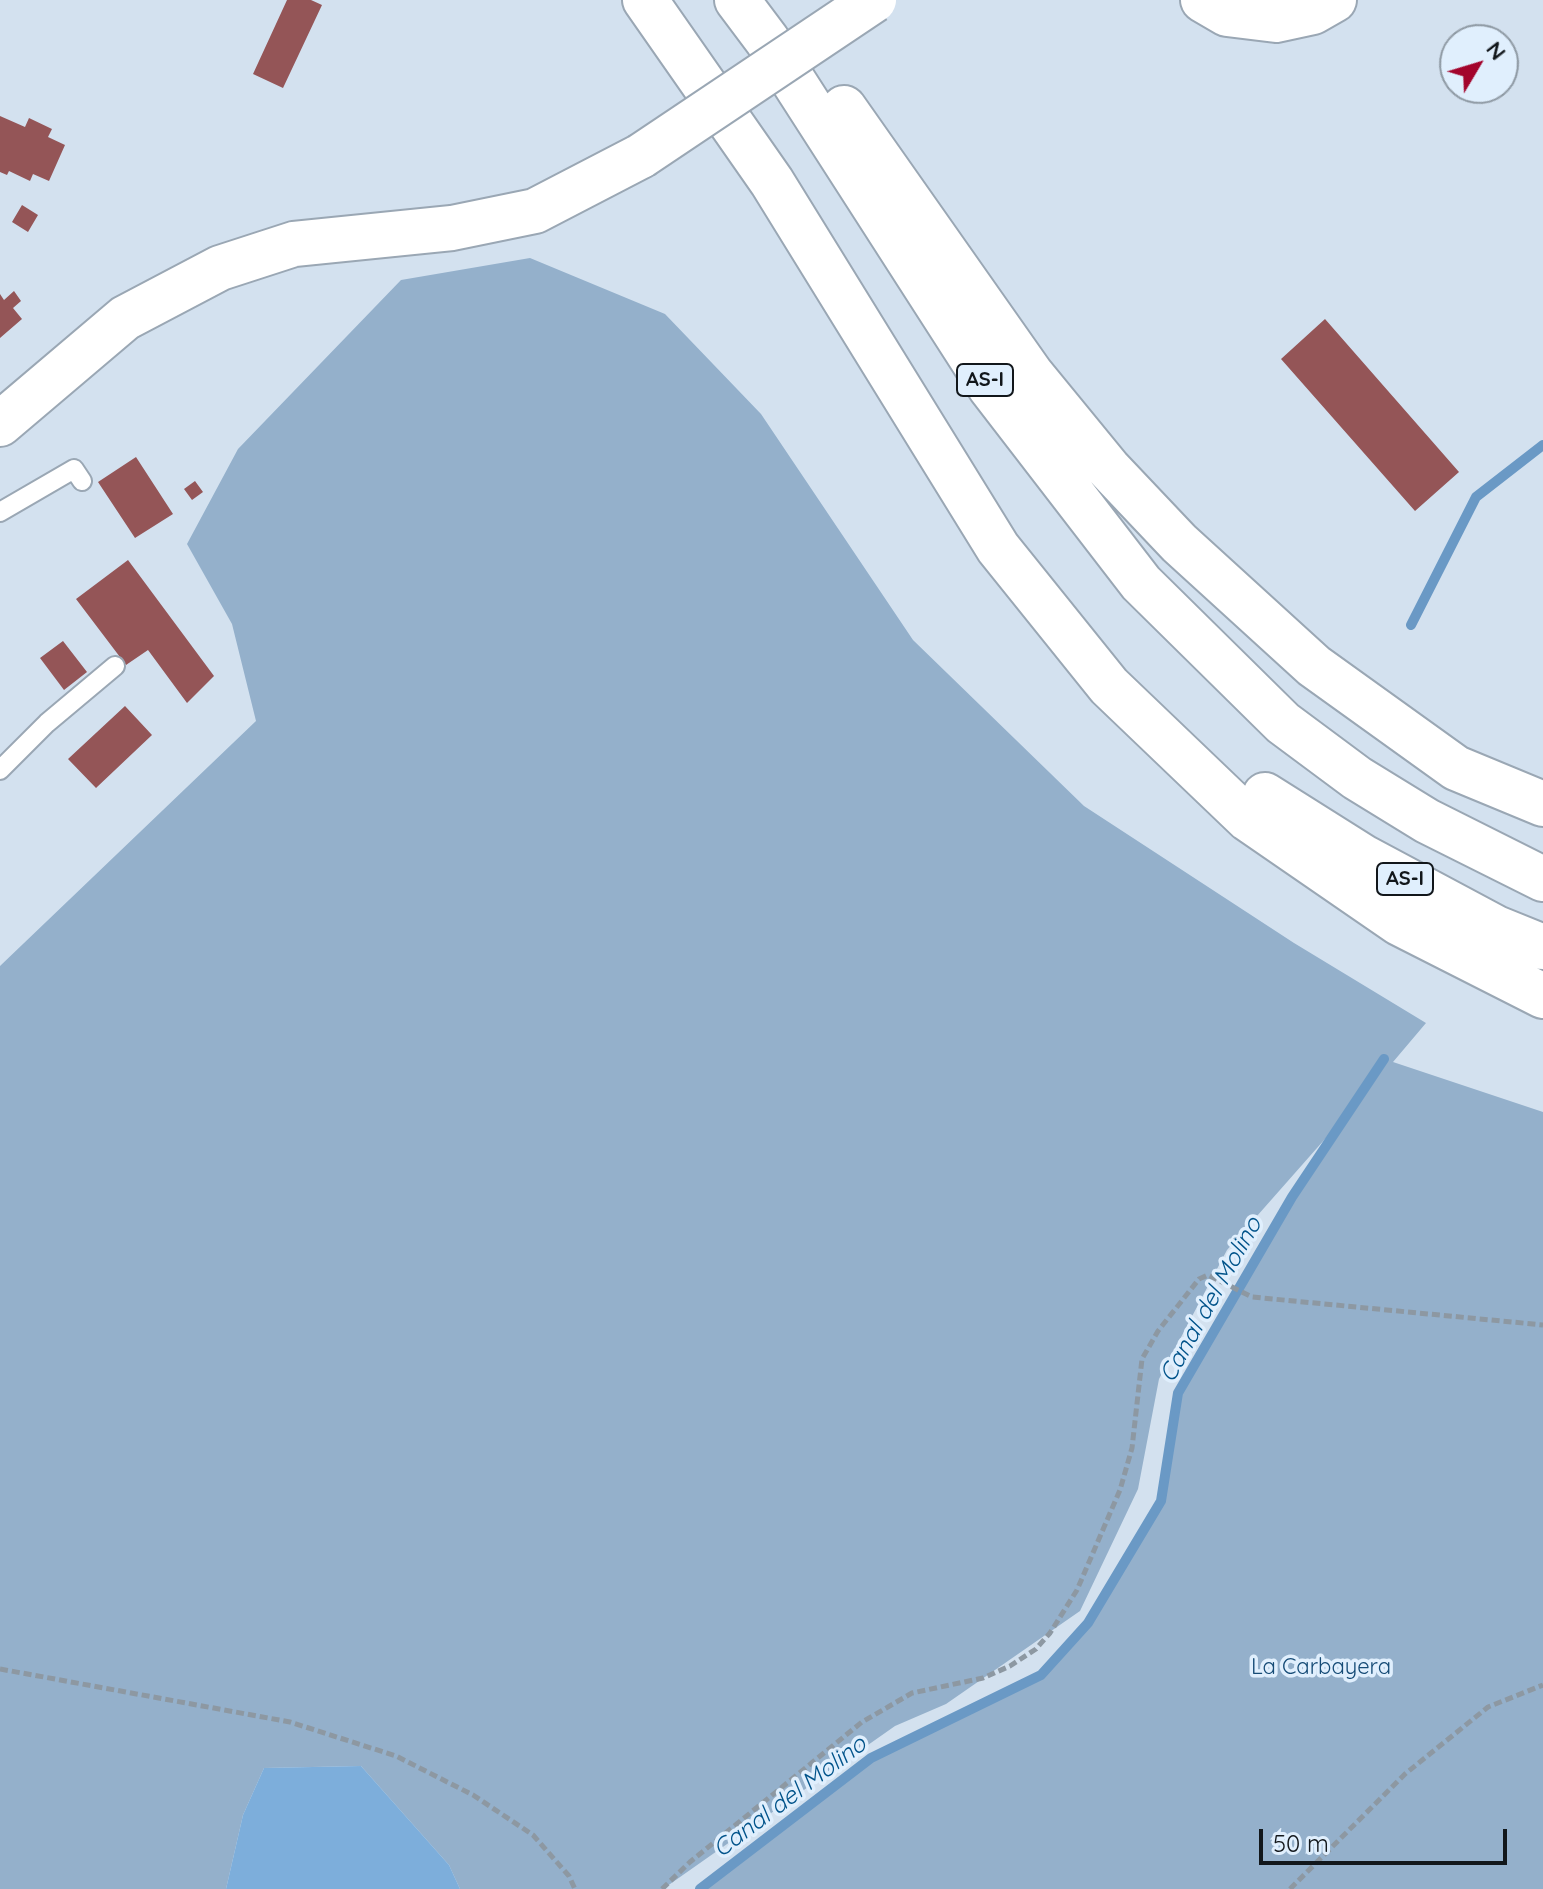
<!DOCTYPE html>
<html>
<head>
<meta charset="utf-8">
<style>
	body { margin:0 }
	#map { position:relative; width:1543px; height:1889px; overflow:hidden; background:#d3e1ef; font-family:Quicksand,sans-serif }
	canvas { display:block }
	.north { position:absolute; left:1439px; top:24px; width:80px; height:80px; box-sizing:border-box; background:#e0effd; border:2px solid #8e99a3; border-radius:50%; rotate:52deg; font-size:22px; font-weight:700; line-height:32px; text-align:center; color:#12171b }
	.north::after { content:''; display:block; margin:auto; width:28px; height:36px; background:#a3042c; clip-path:polygon(50% 0,100% 100%,50% 72%,0 100%) }
	.scale { position:absolute; left:1259px; top:1829px; width:248px; height:36px; box-sizing:border-box; border:4px solid #12171b; border-top:0; padding-left:10px; font-size:24px; line-height:28px; white-space:nowrap; color:#12171b; -webkit-text-stroke:6px #e0effd; paint-order:stroke }
</style>
</head>
<body>
<div id="map">
<canvas width="1543" height="1889"></canvas>
<div class="north">N</div>
<div class="scale">50 m</div>
</div>
<script>
const g = document.querySelector('canvas').getContext('2d');
g.lineJoin = 'round';
function paint(path, color) {
  g.fillStyle = color;
  g.fill(path, 'evenodd');
}
function toPath(rows) {
  const path = new Path2D();
  for (const r of rows) {
    path.moveTo(r[0], r[1]);
    for (let i = 2; i < r.length; i += 2) path.lineTo(r[i], r[i + 1]);
  }
  return path;
}
function trace(path, color, width, dash) {
  g.strokeStyle = color;
  g.lineWidth = width;
  g.lineCap = dash ? 'butt' : 'round';
  g.setLineDash(dash || []);
  g.stroke(path);
}
function label(font, color, halo, rows, align = 'center') {
  g.font = font + ' Quicksand,sans-serif';
  g.lineWidth = 7;
  g.setLineDash([]);
  g.textBaseline = 'middle';
  g.strokeStyle = halo;
  g.fillStyle = color;
  for (const [text, x, y, turn = 0] of rows) {
    g.save();
    g.translate(x, y);
    g.rotate((+turn || 0) * Math.PI / 180);
    g.textAlign = isNaN(turn) ? turn : align;
    if (halo) g.strokeText(text, 0, 0);
    g.fillText(text, 0, 0);
    g.restore();
  }
}
paint(toPath([
	[530,258,665,314,761,414,913,640,1084,806,1294,943,1426,1023,1393,1062,1543,1112,1543,1889,700,1889,871,1758,1041,1675,1088,1624,1161,1501,1178,1393,1292,1197,1347,1114,1227,1250,1159,1379,1138,1489,1080,1611,946,1704,895,1726,663,1889,460,1889,449,1865,361,1766,264,1768,243,1815,226,1889,0,1889,0,966,256,721,232,624,187,544,238,449,401,280]
]), '#94b0cb');
paint(toPath([
	[361,1766,449,1865,460,1889,226,1889,243,1815,264,1768]
]), '#7daedb');
trace(toPath([
	[1411,625,1476,497,1543,445],
	[700,1889,871,1758,1041,1675,1088,1623,1161,1501,1178,1393,1292,1197,1384,1059]
]), '#6a99c5', 10);
paint(toPath([
	[287,0,311,0,322,5,283,88,253,74],
	[0,116,25,127,29,118,52,129,48,137,65,145,49,181,33,174,30,181,9,171,7,175,0,172],
	[22,205,38,215,28,232,12,222],
	[14,291,21,301,13,308,22,319,0,338,0,294,4,300],
	[1325,319,1459,472,1415,511,1281,359],
	[136,457,173,514,135,538,98,482],
	[195,481,203,492,192,500,184,489],
	[128,560,214,676,187,703,148,650,126,665,76,599],
	[63,641,87,672,64,690,40,658],
	[125,706,152,735,96,788,68,759]
]), '#945557');
const service = toPath([
	[0,512,74,469,82,481],
	[0,770,47,723,115,666]
]);
const tertiary = toPath([
	[1203,0,1227,14,1276,20,1313,12,1334,0],
	[0,424,125,318,220,268,294,244,452,228,535,211,641,156]
]);
const motorway = toPath([
	[645,0,772,182,998,548,1109,686,1248,819,1399,923,1543,996],
	[737,0,767,40,990,387,1141,583,1283,723,1357,778,1427,821,1543,879],
	[844,108,1031,374,1108,468,1179,543,1314,666,1456,768,1543,804],
	[1265,795,1365,858,1496,928,1543,947]
]);
trace(service, '#9aa7b4', 22);
trace(tertiary, '#9aa7b4', 48);
trace(motorway, '#9aa7b4', 48);
trace(toPath([
	[0,1669,290,1722,396,1756,473,1795,533,1835,569,1876,575,1889],
	[662,1889,690,1862,862,1722,912,1693,983,1678,1010,1666,1036,1649,1050,1633,1077,1590,1120,1490,1132,1448,1142,1359,1158,1331,1199,1279,1208,1275,1252,1297,1543,1325],
	[1290,1889,1405,1774,1488,1707,1543,1685]
]), '#8d98a2', 5, [8, 4]);
trace(service, '#fff', 18);
trace(tertiary, '#fff', 44);
trace(motorway, '#fff', 44);
const tertiaryBridge = toPath([
	[641,156,874,0]
]);
trace(tertiaryBridge, '#9aa7b4', 48, []);
trace(tertiaryBridge, '#fff', 44);
for (const [x, y, w] of [
	[985,380,56],
	[1405,879,56]
]) {
  const box = new Path2D();
  box.roundRect(x - w / 2, y - 16, w, 32, 6);
  g.fillStyle = '#e0effd';
  g.fill(box);
  trace(box, '#12171b', 2);
}
label('bold 20px', '#12171b', null, [
	["AS-I",985,380],
	["AS-I",1405,879]
]);
label('22px', '#154b76', '#e0effd', [
	["La Carbayera",1321,1667]
]);
label('italic 24px', '#00538a', '#e0effd', [
	["Canal del Molino",1211,1300,-61],
	["Canal del Molino",790,1797,-37]
]);
</script>
</body>
</html>
